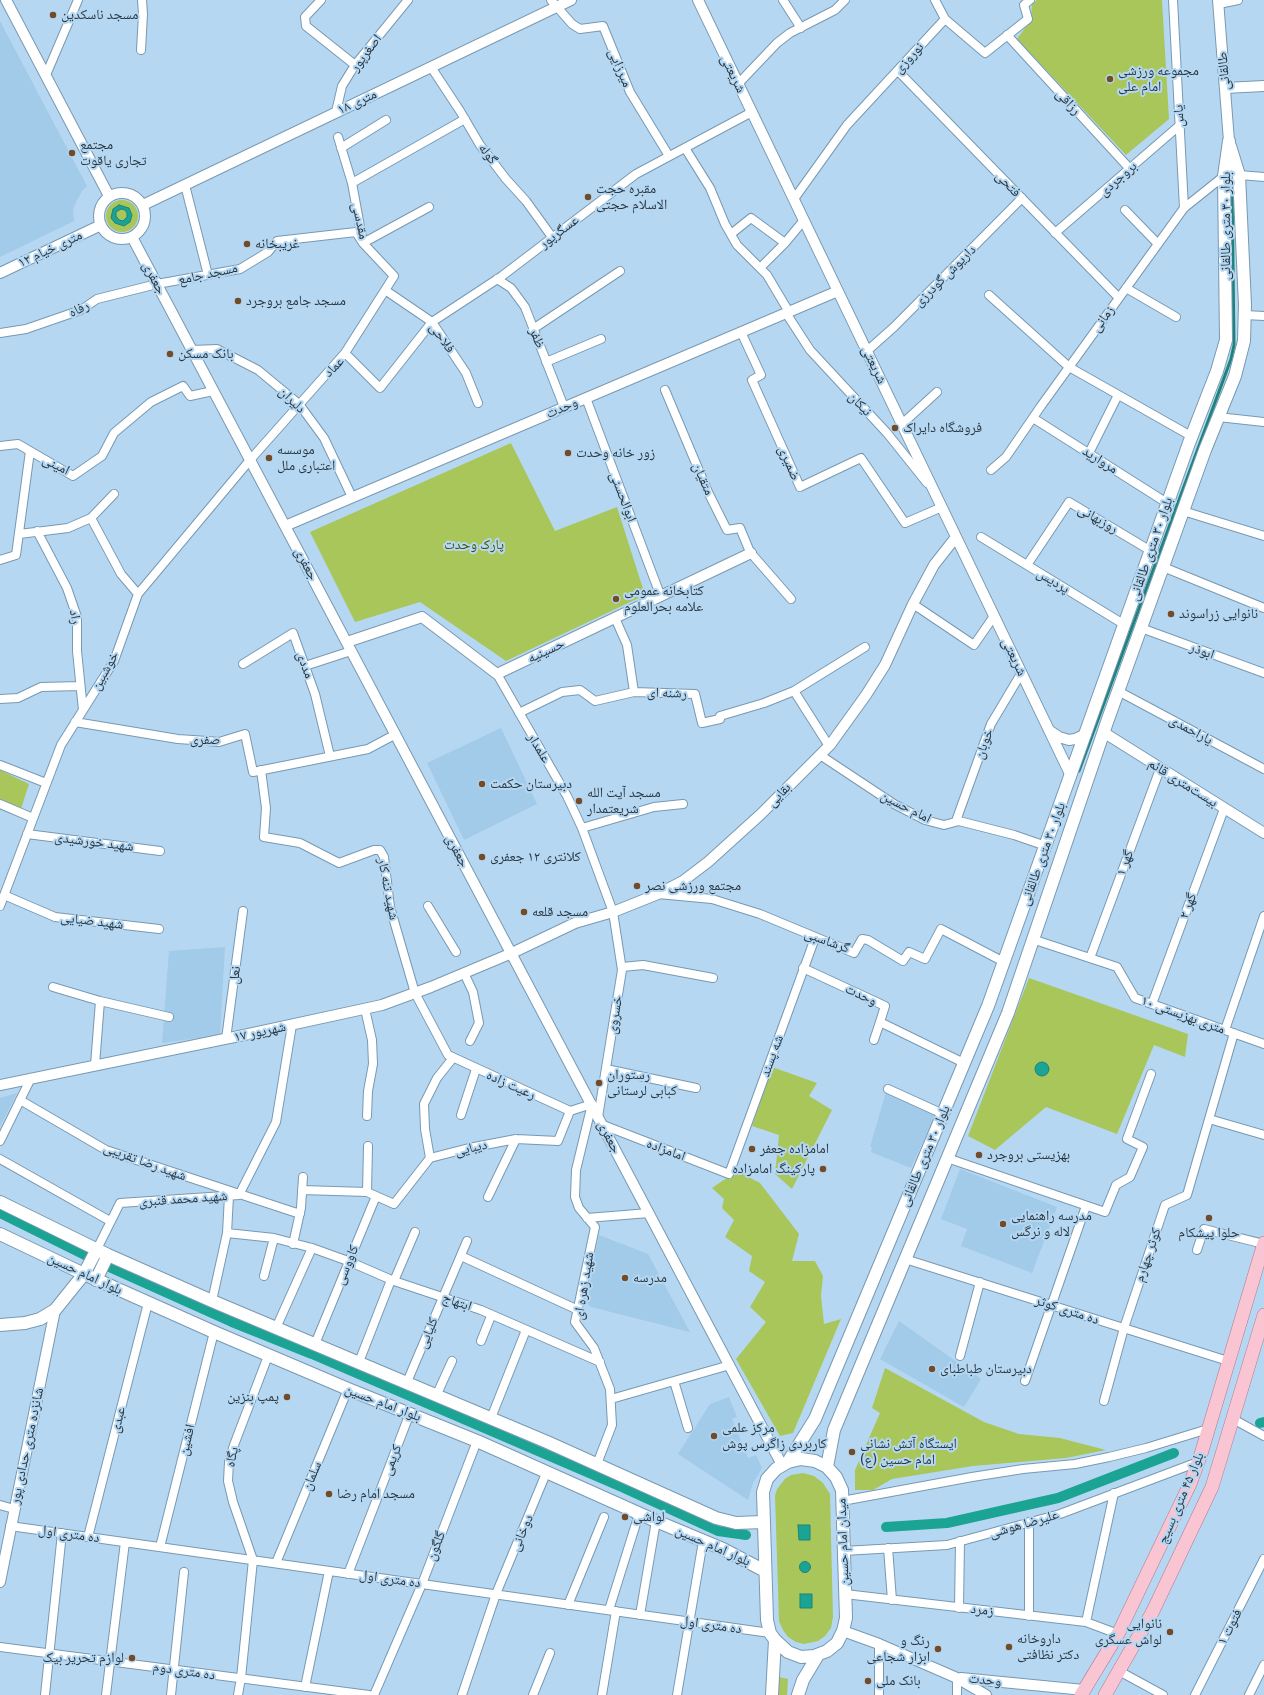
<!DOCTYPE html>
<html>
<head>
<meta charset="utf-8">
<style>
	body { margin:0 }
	canvas { display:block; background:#b5d7f2 }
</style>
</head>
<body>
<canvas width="1264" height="1695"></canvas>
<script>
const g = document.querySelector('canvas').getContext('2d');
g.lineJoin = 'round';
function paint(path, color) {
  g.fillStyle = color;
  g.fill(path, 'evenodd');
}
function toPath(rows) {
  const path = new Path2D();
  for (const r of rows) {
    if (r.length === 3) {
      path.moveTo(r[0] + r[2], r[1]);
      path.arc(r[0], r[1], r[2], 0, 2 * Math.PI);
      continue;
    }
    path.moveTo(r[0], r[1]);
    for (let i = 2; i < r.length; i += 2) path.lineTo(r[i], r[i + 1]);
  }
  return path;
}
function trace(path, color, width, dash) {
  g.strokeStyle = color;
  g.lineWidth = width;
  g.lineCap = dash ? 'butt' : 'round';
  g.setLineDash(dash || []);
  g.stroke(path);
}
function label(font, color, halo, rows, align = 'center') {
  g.font = font + ' Cabin,"Noto Naskh Arabic",sans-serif';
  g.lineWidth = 4;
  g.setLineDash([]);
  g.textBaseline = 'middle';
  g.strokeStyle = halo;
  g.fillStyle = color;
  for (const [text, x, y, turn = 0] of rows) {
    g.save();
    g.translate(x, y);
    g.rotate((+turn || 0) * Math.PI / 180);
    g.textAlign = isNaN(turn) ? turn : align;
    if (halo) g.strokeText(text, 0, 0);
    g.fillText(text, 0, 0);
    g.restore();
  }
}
paint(toPath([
	[0,21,87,186,82,191,76,202,73,210,74,221,0,257],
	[501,728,537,804,464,840,427,763],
	[225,947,220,1035,162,1043,169,951],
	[886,1092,936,1113,911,1168,871,1152,872,1147,870,1147],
	[17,1093,0,1127,0,1098],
	[960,1169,1057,1207,1032,1273,961,1246,967,1229,941,1219],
	[599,1235,648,1254,690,1332,591,1307,585,1302],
	[899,1321,981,1379,964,1407,880,1359],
	[729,1397,737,1417,732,1419,748,1458,756,1455,762,1468,753,1483,748,1500,678,1454,710,1404]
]), '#a2cae9');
paint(toPath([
	[1037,0,1162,0,1169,119,1126,155,1017,39,1031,20,1032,4],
	[122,216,16],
	[511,443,555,531,617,507,645,595,506,661,420,602,355,622,310,532],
	[0,770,29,784,21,809,0,799],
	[1029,978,1188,1034,1185,1057,1154,1045,1117,1134,1046,1107,995,1150,968,1136],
	[772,1067,817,1083,809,1096,832,1110,792,1189,775,1174,779,1135,752,1126],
	[737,1171,760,1183,799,1234,792,1261,815,1261,823,1276,821,1296,824,1324,841,1319,793,1433,780,1436,736,1359,766,1322,750,1307,765,1282,749,1271,752,1256,725,1237,734,1220,722,1208,724,1199,712,1188],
	[885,1368,984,1422,1019,1434,1060,1438,1106,1450,1066,1458,973,1466,892,1479,873,1490,855,1490,855,1470,880,1413,872,1408],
	[803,1473,814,1476,823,1483,830,1494,833,1617,831,1628,825,1636,818,1641,804,1644,796,1642,788,1637,783,1630,779,1621,775,1496,777,1489,785,1479,791,1475],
	[779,1677,788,1679,787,1695,779,1695]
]), '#a9c65a');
const water = toPath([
	[119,205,129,208,132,215,130,222,124,226,115,223,111,218,113,209,119,205],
	[121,209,125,210,127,213,127,217,123,221,119,220,116,216,116,212,121,209],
	[1042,1069,7],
	[798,1525,810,1525,810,1540,799,1540,798,1525],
	[805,1567,5.5],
	[800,1594,812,1594,812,1608,800,1608,800,1594]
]);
paint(water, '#1ba494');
trace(water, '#1f837b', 1);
trace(toPath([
	[1079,771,1231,359,1234,345,1232,183]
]), '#1f837b', 3);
trace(toPath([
	[0,1213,87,1256],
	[107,1266,232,1322,312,1354,624,1488,718,1531,746,1535],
	[1260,1423,1264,1422],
	[886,1527,947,1523,1058,1498,1174,1453]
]), '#1ba494', 10);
const minor = toPath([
	[321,0,305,17,306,26,355,65],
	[551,0,572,24,580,29,603,26,630,92,669,156],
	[783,0,801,28],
	[935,0,945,19,985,53,1028,19,1024,5,1030,0],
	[1173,0,1184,208],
	[1219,4,1238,0],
	[1007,35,1130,169],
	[141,50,143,14,142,0],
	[431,67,460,111,480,145,506,179,526,201,552,237],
	[898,71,1119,298],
	[46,75,78,0],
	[738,84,777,43,790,33,835,10,845,0],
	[336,112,342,86,355,65,408,0],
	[338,137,352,183,363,243,394,276,345,353],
	[341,148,386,120],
	[685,148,710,188,725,224,737,245,767,275,789,312],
	[1239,175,1264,177],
	[352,183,465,119],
	[185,185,208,275],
	[794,199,847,125,945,19],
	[1125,210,1158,244],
	[1055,233,1180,125],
	[731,234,751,218,785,243],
	[760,268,785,243,804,220],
	[497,279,511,288,525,307,564,407],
	[1126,288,1176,317],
	[385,290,432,322,466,373,478,403],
	[989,295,1069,367,1191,436],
	[786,313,810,350,887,433,927,483],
	[1245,315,1264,316],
	[533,329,620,271],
	[741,332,761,375,752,380,800,487,861,458,905,523,942,507],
	[0,333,26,329,81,310,97,299,157,284,240,269,268,252,277,241,356,232,363,243,429,207],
	[192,350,217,349,258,370,299,404,324,438,352,497],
	[867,351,894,327,1022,198],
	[546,362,601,339],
	[665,390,708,492,727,530,740,528,750,552,791,599],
	[586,398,661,597],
	[1218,417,1264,422],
	[1033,418,1167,503],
	[902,424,937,392],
	[0,446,18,444,30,451],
	[1089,453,1118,395],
	[991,470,1006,457,1041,406,1184,208,1224,176],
	[1183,511,1264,536],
	[91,518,121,574,138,594],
	[37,531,67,588,77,617,77,651,83,710],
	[19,534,68,528,91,518,114,494],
	[981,537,1125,625],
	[0,560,16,555,30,451,73,476,102,456,114,433,151,402,183,386,190,396,213,391],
	[1027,565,1069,502,1151,551],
	[1163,567,1264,608],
	[913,604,974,645,994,616],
	[615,618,627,645,634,692],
	[1141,628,1264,673],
	[243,664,293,633,315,694,330,756],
	[305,666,351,651],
	[497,674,567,796,582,828,613,912,622,970,598,1117],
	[794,691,829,746],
	[1118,691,1264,769],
	[0,699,18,698,41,687,80,686],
	[519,713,562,692,580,690,595,701,634,692,695,694,702,723,720,719,720,716,764,703,794,691,865,647],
	[75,722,178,739,207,741,219,742,245,734,253,772,368,749,396,734],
	[820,755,894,804,925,820,944,825,959,821,1014,835,1046,846],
	[0,765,46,783],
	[261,770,266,808,264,837,300,843,339,863,374,850,380,850,384,857,390,907,415,993,448,1055,570,1111],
	[0,804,33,818],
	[956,821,991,724,1022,672],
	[582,828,654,807,683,804],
	[27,834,160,851],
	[658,894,712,899,760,914,854,953,862,939,868,940,903,961,909,952,925,959,941,929,1004,962],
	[4,895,55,917,159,929],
	[0,906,61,745,114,661,138,594,250,460,345,353,380,388,432,322,502,276,636,174,752,112],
	[428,906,456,952],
	[1032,939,1117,967,1135,998,1264,1044],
	[1090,958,1160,769],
	[622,967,643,965,713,978],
	[803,968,885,1006,880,1022,964,1063],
	[464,973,473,992,479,1023,470,1041],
	[53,987,100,1001,169,1017],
	[1152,1004,1224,809],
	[365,1009,372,1040,373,1064,368,1091,367,1116],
	[1225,1030,1264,916],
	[226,1039,243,911],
	[874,1040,880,1022],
	[95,1065,100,1001],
	[606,1069,696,1088],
	[888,1089,943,1114],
	[20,1100,106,1150,300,1214],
	[592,1104,576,1170,575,1197,579,1208,595,1227,575,1322,594,1348,610,1389,612,1425,597,1464],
	[570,1111,592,1104],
	[461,1115,476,1069],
	[1209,1119,1264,1135],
	[603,1125,729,1174,815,938],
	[0,1141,31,1078],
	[430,1158,425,1129,424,1104,437,1078,453,1058],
	[947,1158,1105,1212,1116,1185,1130,1177,1143,1147,1127,1139,1151,1074],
	[0,1159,110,1221],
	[302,1190,367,1192,376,1196,315,1344],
	[367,1192,368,1146],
	[376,1196,394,1204,430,1158,469,1148,516,1139,558,1141,570,1111],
	[488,1197,516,1139],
	[587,1218,649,1213],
	[227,1233,274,1238,312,1248,348,1261,394,1281,481,1310,600,1362],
	[293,1244,301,1208,303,1177],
	[97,1249,120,1203,239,1195,276,1122,292,1025],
	[1197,1250,1204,1229,1264,1244],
	[461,1256,578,1310],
	[905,1259,1228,1361],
	[264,1276,274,1238],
	[394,1281,415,1232],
	[212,1301,227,1233,229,1196],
	[276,1328,312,1248],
	[481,1341,491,1316],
	[960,1356,980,1282],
	[359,1362,391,1280],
	[674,1381,688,1428],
	[1025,1381,1086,1206],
	[407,1382,467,1241],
	[437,1394,452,1361],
	[611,1399,730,1365],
	[1104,1401,1124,1328,1165,1205,1187,1195,1234,1033],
	[491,1418,526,1330],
	[1233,1419,1264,1436],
	[842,1501,972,1477,1023,1469,1075,1464,1109,1457,1146,1448,1208,1429],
	[0,1505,14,1509],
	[1029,1522,1029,1616],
	[10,1526,770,1633],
	[88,1537,148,1303],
	[160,1547,214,1332],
	[888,1548,892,1600],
	[844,1551,947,1545,1060,1514,1198,1462],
	[276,1563,348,1389],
	[348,1574,410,1413],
	[845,1594,1086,1622,1118,1634],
	[568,1605,604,1517],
	[959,1608,960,1541],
	[609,1610,639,1514],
	[640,1615,656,1521],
	[1086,1622,1114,1493],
	[879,1644,879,1695],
	[0,1647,369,1695],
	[1119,1671,1163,1695],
	[957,1678,957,1695],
	[305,1687,329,1571],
	[45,1695,62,1533],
	[106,1695,125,1542],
	[171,1695,184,1572],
	[238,1695,241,1678,253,1560,233,1502,228,1481,229,1462,234,1445,268,1356],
	[374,1695,422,1584,477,1441],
	[462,1695,496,1594,547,1471],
	[533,1695,550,1653],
	[602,1695,616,1611],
	[677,1695,703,1541],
	[1195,1695,1264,1559],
	[1249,1695,1264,1665]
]);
const tertiary = toPath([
	[6,0,109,196],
	[698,0,1071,776],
	[1218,0,1229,141],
	[1225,88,1264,86],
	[122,216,23],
	[143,205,571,0],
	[132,237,782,1465],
	[0,273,101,225],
	[285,526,838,291],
	[347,642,422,617,497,674,751,553],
	[1050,731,1059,737,1069,740,1075,739,1086,734],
	[1103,732,1264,833],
	[0,1085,244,1035,382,1005,431,987,512,953,575,923,613,912,658,894,683,881,708,862,761,814,830,745,866,695,885,665,913,604,934,565,956,537],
	[0,1582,55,1310],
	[843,1631,879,1644,957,1678,986,1695],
	[961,1678,1084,1690]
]);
const secondary = toPath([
	[0,1202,108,1255,212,1301,547,1442,716,1518,736,1523,763,1522],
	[0,1234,84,1274,214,1332,348,1389,477,1441,656,1521,723,1549,765,1571],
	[96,1280,108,1255],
	[0,1325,25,1323,40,1319,55,1310,84,1274,97,1249],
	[801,1459,815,1461,827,1467,836,1477,842,1490,846,1618,843,1631,837,1643,827,1651,814,1656,801,1657,788,1652,775,1640,770,1633,767,1620,763,1492,767,1479,776,1469,788,1462,801,1459],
	[788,1462,815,1419,988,1006,1189,443,1217,371,1226,340,1224,176,1229,141],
	[827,1467,834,1430,1008,1013,1107,722,1205,450,1235,376,1244,341,1245,305,1239,175,1230,146],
	[772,1695,775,1640],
	[798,1695,803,1680,818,1655]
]);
const primary = toPath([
	[1081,1695,1118,1634,1190,1484,1201,1454,1264,1243],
	[1105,1695,1152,1613,1212,1487,1264,1315]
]);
trace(minor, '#7899b2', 10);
trace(tertiary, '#7899b2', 12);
trace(secondary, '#7899b2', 14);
trace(primary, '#af7a8d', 14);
trace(minor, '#fff', 8);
trace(tertiary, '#fff', 10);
trace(secondary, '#fff', 12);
trace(primary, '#fac5d3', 13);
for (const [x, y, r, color] of [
	[53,15,4,"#724c29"],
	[1110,79,4,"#724c29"],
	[72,153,4,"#724c29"],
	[588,197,4,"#724c29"],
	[247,244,4,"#724c29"],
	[238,301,4,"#724c29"],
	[170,354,4,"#724c29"],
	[895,428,4,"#724c29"],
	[568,453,4,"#724c29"],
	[269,458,4,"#724c29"],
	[616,599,4,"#724c29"],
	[1171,614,4,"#724c29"],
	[482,784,4,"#724c29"],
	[579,801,4,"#724c29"],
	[482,857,4,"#724c29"],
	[637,886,4,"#724c29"],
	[524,912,4,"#724c29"],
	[599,1083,4,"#724c29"],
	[752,1149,4,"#724c29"],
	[979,1155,4,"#724c29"],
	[823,1169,4,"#724c29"],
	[1209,1218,4,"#724c29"],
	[1003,1224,4,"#724c29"],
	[625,1278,4,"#724c29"],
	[932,1369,4,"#724c29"],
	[287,1397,4,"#724c29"],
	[714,1436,4,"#724c29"],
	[852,1452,4,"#724c29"],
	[329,1494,4,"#724c29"],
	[625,1517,4,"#724c29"],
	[1170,1632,4,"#724c29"],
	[1009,1647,4,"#724c29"],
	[938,1649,4,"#724c29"],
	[132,1658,4,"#724c29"],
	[868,1681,4,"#724c29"]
]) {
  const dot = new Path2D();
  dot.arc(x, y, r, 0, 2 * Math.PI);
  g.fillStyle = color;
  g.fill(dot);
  trace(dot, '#b5d7f2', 1.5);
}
label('14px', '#293741', '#b5d7f2', [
	["مسجد ناسکدین",61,15],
	["مجموعه ورزشی",1118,71],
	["امام علی",1118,87],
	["مجتمع",80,145],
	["تجاری یاقوت",80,161],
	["مقبره حجت",596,189],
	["الاسلام حجتی",596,205],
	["غریبخانه",255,244],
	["مسجد جامع بروجرد",246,301],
	["بانک مسکن",178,354],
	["فروشگاه دایراک",903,428],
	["موسسه",277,450],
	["اعتباری ملل",277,466],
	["زور خانه وحدت",576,453],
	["کتابخانه عمومی",624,591],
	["علامه بحرالعلوم",624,607],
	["نانوایی زراسوند",1179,614],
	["دبیرستان حکمت",490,784],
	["مسجد آیت الله",587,793],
	["شریعتمدار",587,809],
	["کلانتری ۱۲ جعفری",490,857],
	["مجتمع ورزشی نصر",645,886],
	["مسجد قلعه",532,912],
	["رستوران",607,1075],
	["کبابی لرستانی",607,1091],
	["امامزاده جعفر",760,1149],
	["بهزیستی بروجرد",987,1155],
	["پارکینگ امامزاده",815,1169,"right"],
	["مدرسه راهنمایی",1011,1216],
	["لاله و نرگس",1011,1232],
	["حلوا پیشکام",1209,1233,"center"],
	["مدرسه",633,1278],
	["دبیرستان طباطبای",940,1369],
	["پمپ بنزین",279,1397,"right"],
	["مرکز علمی",722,1428],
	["کاربردی زاگرس پوش",722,1444],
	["ایستگاه آتش نشانی",860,1444],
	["امام حسین (ع)",860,1460],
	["مسجد امام رضا",337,1494],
	["لواشی",633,1517],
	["نانوایی",1162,1624,"right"],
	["لواش عسگری",1162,1640,"right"],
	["داروخانه",1017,1639],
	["دکتر نظافتی",1017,1655],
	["رنگ و",930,1641,"right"],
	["ابزار شجاعی",930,1657,"right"],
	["لوازم تحریر بیک",124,1658,"right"],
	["بانک ملی",876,1681]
], 'left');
label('14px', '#293741', '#b5d7f2', [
	["اصغرپور",366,53,-53],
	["نوروزی",909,58,-47],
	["میرزایی",620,68,67],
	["طالقانی",1224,71,-95],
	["شریعتی",733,74,64],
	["۱۸ متری",357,102,-25],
	["رزاقی",1068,102,47],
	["یاس",1179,116,-93],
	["گوله",488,154,54],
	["بروجردی",1118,179,-41],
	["فتحی",1008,184,46],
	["مقدسی",360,221,78],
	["بلوار ۳۰ متری طالقانی",1226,226,-90],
	["عسگرپور",559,232,-37],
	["۱۲ متری خیام",50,249,-25],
	["مسجد جامع",208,274,-12],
	["داریوش گودرزی",945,276,-45],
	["جعفری",154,278,62],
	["رفاه",79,309,-26],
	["زمانی",1103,319,-54],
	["فلاحی",442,338,54],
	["ظفر",537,338,68],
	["شریعتی",874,365,64],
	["عماد",334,367,-45],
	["دلیران",292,400,44],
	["نیکان",860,404,47],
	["وحدت",562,408,-23],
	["مروارید",1100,460,32],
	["ضمیری",789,463,66],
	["امینی",56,465,27],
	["متقیان",703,479,66],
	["ابوالحسنی",623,497,69],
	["روزبهانی",1098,519,30],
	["بلوار ۳۰ متری طالقانی",1151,549,-71],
	["جعفری",306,564,62],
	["پردیس",1053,581,31],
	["راد",75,617,80],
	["حسینیه",546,651,-25],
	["ابوذر",1202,651,20],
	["شریعتی",1014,657,64],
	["مددی",305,665,70],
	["خوشبین",105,671,-61],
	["رشنه ای",667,693,2],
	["یاراحمدی",1191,730,28],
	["صفری",205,740],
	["خوبان",984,744,-70],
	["علمدار",539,748,59],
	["بیست‌متری قائم",1183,783,32],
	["بقایی",779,795,-46],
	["امام حسین",906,807,27],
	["شهید خورشیدی",94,842,7],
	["جعفری",457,851,62],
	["بلوار ۳۰ متری طالقانی",1043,854,-70],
	["گهر ۱",1125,863,-70],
	["شهید تنه کار",388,889,79],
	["گهر ۲",1188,906,-70],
	["شهید ضیایی",92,921,7],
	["گرشاسبی",827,941,20],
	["نعل",235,975,-83],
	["وحدت",861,995,25],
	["خسروی",615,1015,-81],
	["۱۰ متری بهزیستی",1183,1015,20],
	["۱۷ شهریور",260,1032,-12],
	["شه پسند",772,1056,-70],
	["رعیت زاده",511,1085,24],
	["جعفری",609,1137,62],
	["دیبایی",471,1148,-13],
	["امامزاده",666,1150,21],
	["بلوار ۳۰ متری طالقانی",925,1156,-67],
	["شهید رضا تقریبی",145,1162,20],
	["شهید محمد قنبری",183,1199,-4],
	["کوثر چهارم",1148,1255,-71],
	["کاووسی",347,1265,-68],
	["بلوار امام حسین",85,1274,25],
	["شهید زهره ای",584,1286,-81],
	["ابتهاج",457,1302,19],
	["ده متری کوثر",1067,1310,18],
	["کلیایی",428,1333,-67],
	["بلوار امام حسین",383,1403,21],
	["عبدی",118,1420,-76],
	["افشین",187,1440,-76],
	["شانزده متری حدادی پور",27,1446,-78],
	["پگاه",232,1457,-78],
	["کریمی",392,1460,-69],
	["سلمان",312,1476,-67],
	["بلوار ۴۵ متری بسیج",1181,1498,-67],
	["علیرضا هوشی",1024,1524,-16],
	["دوخانی",522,1533,-67],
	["ده متری اول",69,1534,8],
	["میدان امام حسین",843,1542,-92],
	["گلگون",436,1546,-69],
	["بلوار امام حسین",713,1546,24],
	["ده متری اول",390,1579,8],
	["زمرد",982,1610,7],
	["ده متری اول",711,1625,8],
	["فتوت ۱",1230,1627,-63],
	["ده متری دوم",184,1671,8],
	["وحدت",985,1680,6]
]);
label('14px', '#415200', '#b5d7f2', [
	["پارک وحدت",474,545]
]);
</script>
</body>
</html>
